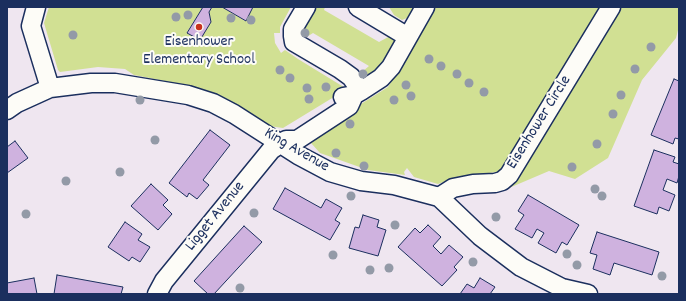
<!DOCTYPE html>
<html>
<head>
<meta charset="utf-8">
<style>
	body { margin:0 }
	#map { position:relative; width:686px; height:301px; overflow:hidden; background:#efe6f0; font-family:Dekko,sans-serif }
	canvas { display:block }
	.frame { position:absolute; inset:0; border:8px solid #1b2f5e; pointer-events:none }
</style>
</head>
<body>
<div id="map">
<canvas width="686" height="301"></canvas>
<div class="frame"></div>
</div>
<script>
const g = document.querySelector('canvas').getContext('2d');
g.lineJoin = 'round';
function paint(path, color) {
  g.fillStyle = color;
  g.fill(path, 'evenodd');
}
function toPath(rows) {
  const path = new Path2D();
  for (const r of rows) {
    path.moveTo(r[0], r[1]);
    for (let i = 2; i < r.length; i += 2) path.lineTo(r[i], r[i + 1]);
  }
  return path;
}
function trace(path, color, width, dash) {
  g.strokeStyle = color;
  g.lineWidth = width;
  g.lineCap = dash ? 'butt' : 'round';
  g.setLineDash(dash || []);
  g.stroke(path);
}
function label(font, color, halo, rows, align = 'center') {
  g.font = font + ' Dekko,sans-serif';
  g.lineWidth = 4;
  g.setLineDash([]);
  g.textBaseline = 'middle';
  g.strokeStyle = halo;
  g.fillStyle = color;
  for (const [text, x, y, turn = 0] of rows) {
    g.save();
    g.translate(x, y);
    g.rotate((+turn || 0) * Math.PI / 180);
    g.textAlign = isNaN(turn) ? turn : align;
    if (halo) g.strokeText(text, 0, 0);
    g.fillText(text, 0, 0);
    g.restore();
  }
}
paint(toPath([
	[49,7,203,7,187,32,200,40,211,22,209,12,212,7,222,7,245,21,253,7,291,7,280,27,280,33,274,33,275,43,281,53,285,50,298,59,347,89,283,128,269,126,220,97,190,86,134,75,125,69,98,67,60,72,58,70,44,23],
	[316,7,325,7,324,10,379,42,390,36,396,41,382,66,361,82,356,77,369,66,313,33,302,40,299,37],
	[389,7,414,7,407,18,402,20,394,15],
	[436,7,603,7,505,171,457,177,438,184,414,177,407,168,404,172,405,175,368,170,320,153,311,143,308,144,307,141,310,136,388,87],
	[619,7,679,7,679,26,676,38,642,80,608,158,575,179,549,171,509,188,523,168]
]), '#d1e093');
const building = toPath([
	[203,7,212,7,209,12,211,22,200,40,187,33,203,7],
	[222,7,253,7,246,21,222,7],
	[674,79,679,81,679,139,675,138,673,144,651,135,674,79],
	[210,130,230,145,203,180,209,185,197,199,189,193,187,197,169,183,210,130],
	[15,141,28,158,7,173,7,147,15,141],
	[654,150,675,157,673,162,679,164,679,176,677,183,667,179,663,190,675,195,669,211,659,207,657,214,634,206,654,150],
	[151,184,168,200,163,205,172,214,158,230,131,206,151,184],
	[285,188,321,208,326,199,342,208,335,220,340,223,330,240,273,209,285,188],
	[528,195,579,225,567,245,562,242,556,253,538,243,544,233,537,229,532,238,515,229,524,215,518,211,528,195],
	[363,215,379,220,377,227,386,230,378,256,349,248,355,227,359,228,363,215],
	[125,222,142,234,138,240,150,247,140,262,132,257,129,261,108,247,125,222],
	[428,225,441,237,433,246,441,254,449,245,463,257,454,267,457,270,442,286,398,247,415,228,420,233,428,225],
	[244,226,262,242,214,294,208,294,194,281,244,226],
	[597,232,659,252,652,275,614,263,610,275,593,269,597,255,590,253,597,232],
	[57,275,123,287,121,294,54,294,57,275],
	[34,278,37,294,7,294,7,283,34,278],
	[480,278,495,287,490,294,460,294,467,284,474,288,480,278]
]);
paint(building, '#cfb2df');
trace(building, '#1b2f5e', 1);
const minor = toPath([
	[36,7,31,26,50,88],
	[306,7,293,29,293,36,294,42,340,69,351,77,361,91],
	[358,7,408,37],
	[343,97,354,95,361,91,381,78,391,67,425,7],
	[7,110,17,103,50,88,91,83,115,83,188,95,213,103,234,114,298,155,330,172,361,181,394,185,439,197,480,236,521,267,562,288,588,294],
	[439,197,453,188,473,184,495,183,502,181,509,175,611,7],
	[157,294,164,281,271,150,286,140,297,140,349,106,354,95]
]);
trace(minor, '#1b2f5e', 21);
trace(minor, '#fdfcf7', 18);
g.fillStyle = '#939aa7';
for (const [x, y] of [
	[188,15],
	[176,17],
	[231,18],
	[251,20],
	[305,33],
	[73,35],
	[651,47],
	[429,59],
	[441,66],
	[635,69],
	[280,70],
	[363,74],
	[457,74],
	[290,78],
	[469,83],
	[406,85],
	[326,87],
	[307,88],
	[484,92],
	[621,95],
	[411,96],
	[309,99],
	[140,100],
	[394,100],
	[613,114],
	[350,124],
	[155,140],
	[597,144],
	[336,153],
	[364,166],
	[572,167],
	[120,172],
	[66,181],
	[595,189],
	[351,196],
	[602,196],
	[254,213],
	[26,214],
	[496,217],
	[395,225],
	[567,254],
	[333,255],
	[473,262],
	[577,265],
	[389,268],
	[370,270],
	[662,276],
	[240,288]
]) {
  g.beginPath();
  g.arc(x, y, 4.5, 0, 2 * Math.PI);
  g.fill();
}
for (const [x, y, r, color] of [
	[199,27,4,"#c8321e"]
]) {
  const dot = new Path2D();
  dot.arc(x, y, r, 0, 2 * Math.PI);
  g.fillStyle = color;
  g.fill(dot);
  trace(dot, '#fdfcf7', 1.5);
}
label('16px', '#1b2f5e', '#fdfcf7', [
	["Eisenhower",199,43],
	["Elementary School",199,61]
]);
label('16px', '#1b2f5e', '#fdfcf7', [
	["Eisenhower Circle",540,123,-58],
	["King Avenue",296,151,30],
	["Ligget Avenue",216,217,-51]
]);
</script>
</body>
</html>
